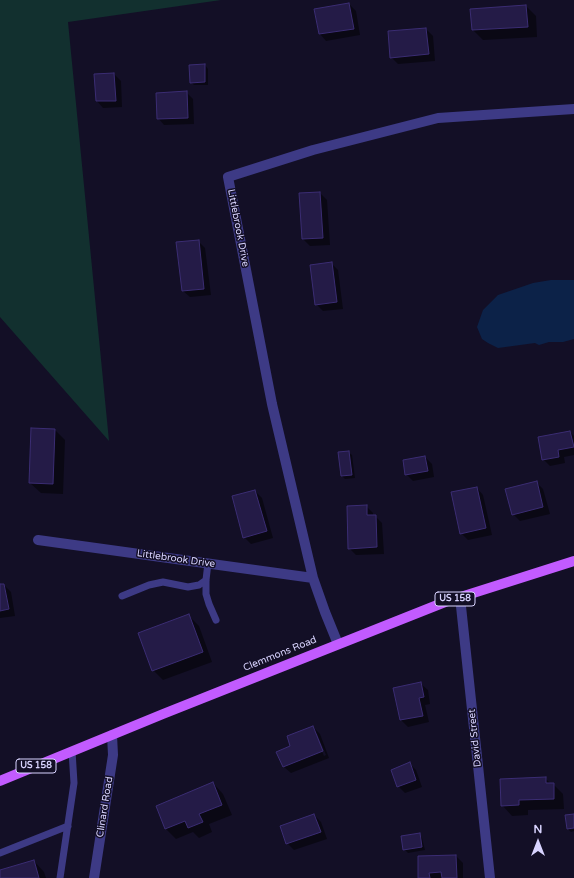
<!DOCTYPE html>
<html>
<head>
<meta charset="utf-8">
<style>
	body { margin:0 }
	#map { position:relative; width:574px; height:878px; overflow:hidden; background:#130f26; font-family:"Varela Round",sans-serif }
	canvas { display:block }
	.north { position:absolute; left:518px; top:822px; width:40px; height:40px; -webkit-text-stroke:3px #130f26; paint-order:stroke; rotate:0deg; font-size:11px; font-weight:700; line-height:16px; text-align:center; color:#d9d4ff }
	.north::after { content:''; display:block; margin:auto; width:14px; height:18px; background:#d9d4ff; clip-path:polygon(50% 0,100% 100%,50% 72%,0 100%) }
</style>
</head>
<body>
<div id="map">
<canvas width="574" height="878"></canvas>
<div class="north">N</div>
</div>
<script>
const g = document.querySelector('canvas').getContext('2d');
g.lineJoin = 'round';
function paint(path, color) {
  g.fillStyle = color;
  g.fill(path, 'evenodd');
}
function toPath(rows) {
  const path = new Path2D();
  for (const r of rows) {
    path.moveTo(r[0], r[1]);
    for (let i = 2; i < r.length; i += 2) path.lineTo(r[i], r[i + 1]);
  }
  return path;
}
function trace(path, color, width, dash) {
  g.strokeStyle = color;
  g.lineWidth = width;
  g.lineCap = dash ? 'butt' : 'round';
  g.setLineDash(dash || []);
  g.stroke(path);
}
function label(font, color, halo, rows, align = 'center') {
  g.font = font + ' "Varela Round",sans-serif';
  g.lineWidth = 3;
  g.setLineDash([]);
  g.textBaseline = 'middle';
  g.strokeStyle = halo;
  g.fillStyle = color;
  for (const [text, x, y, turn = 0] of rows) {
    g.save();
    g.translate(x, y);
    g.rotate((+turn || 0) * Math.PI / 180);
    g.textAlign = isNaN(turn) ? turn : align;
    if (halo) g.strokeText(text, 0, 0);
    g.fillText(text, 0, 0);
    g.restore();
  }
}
paint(toPath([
	[0,0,221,0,68,22,109,441,0,317]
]), '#12302f');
paint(toPath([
	[551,280,574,280,574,339,563,342,549,342,539,345,535,343,498,348,488,343,482,339,477,327,483,310,498,295,533,283]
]), '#0c2248');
paint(toPath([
	[349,4,356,11,360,35,326,41,320,34,316,10],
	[526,6,536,16,537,37,483,40,473,30],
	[426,29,433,36,435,61,398,64,391,57],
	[205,65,208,69,208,85,194,85,191,82],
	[114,74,121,81,122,107,103,108,97,101],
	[186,92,193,99,194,124,164,125,158,118],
	[320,193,327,200,330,245,310,246,303,239],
	[198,241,205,248,211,295,190,297,183,291],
	[331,263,338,270,343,309,323,311,316,304],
	[55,430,65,440,63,494,41,493,30,483],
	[570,432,574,436,574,455,564,457,565,463,550,466,543,459],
	[348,452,352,455,355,478,345,479,342,476],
	[425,457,432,464,434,477,413,481,406,474],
	[536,482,543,489,550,514,520,521,513,514],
	[477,488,483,495,492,535,468,540,461,533],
	[255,491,262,498,273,538,251,544,244,537],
	[366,506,373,513,373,516,375,516,382,523,384,554,356,555,349,548],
	[0,585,4,585,11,592,15,616,0,618],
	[189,616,199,626,212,662,163,680,153,670],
	[421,684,428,690,430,704,425,705,429,722,408,727,401,720,394,689],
	[313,727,320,734,329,758,291,773,284,767,292,747],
	[315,734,317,734,326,755,324,756],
	[410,764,416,770,422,787,405,793,398,786],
	[545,778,551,784,553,784,563,794,564,809,528,810,528,815,512,816,502,805],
	[213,783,223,794,232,815,209,824,212,832,199,838,193,832,176,839,166,829,157,806],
	[314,815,321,822,327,839,294,850,287,843],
	[574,815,574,831,571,832,568,829],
	[419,834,422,838,425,850,408,853,404,849],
	[456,856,463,863,463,878,419,878],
	[34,861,44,872,46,878,0,878,0,871]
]), '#0007');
const building = toPath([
	[349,3,354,29,319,34,314,9,349,3],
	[526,5,528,27,472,30,470,9,526,5],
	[426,28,429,54,390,58,388,31,426,28],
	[205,64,205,82,190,83,189,65,205,64],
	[114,73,116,101,96,101,94,74,114,73],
	[187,91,188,118,157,119,156,93,187,91],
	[320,192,323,238,302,239,299,193,320,192],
	[199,240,204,289,182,291,176,242,199,240],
	[332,262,337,302,315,305,310,265,332,262],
	[31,428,55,429,53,484,29,483,31,428],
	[570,431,574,447,558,450,559,457,542,460,538,437,570,431],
	[349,451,352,475,341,476,338,452,349,451],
	[425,456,428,471,405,475,403,460,425,456],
	[537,481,543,507,512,515,505,489,537,481],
	[477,487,486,528,460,534,451,492,477,487],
	[255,490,267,531,243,538,232,496,255,490],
	[367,505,367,515,376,515,377,547,348,549,347,506,367,505],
	[0,584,4,584,9,609,0,611,0,584],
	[189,614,203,652,152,671,138,633,189,614],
	[421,682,424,697,419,698,423,716,400,720,393,688,421,682],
	[313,726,323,751,283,767,276,752,290,746,287,736,313,726],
	[410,762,416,780,397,787,391,770,410,762],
	[546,777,546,783,554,783,554,799,519,800,519,805,501,806,500,779,546,777],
	[213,782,222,805,199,814,203,822,188,828,185,821,165,829,156,806,213,782],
	[314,814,321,832,286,844,280,826,314,814],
	[574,814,574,828,567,829,565,815,574,814],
	[420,833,422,847,403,850,401,836,420,833],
	[456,855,457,878,442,878,441,872,429,873,430,878,418,878,418,856,456,855],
	[34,860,39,878,0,878,0,870,34,860]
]);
paint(building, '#241b47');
trace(building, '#3b2d73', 1);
trace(toPath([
	[208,563,206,580,206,594,209,604,216,620],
	[122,596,149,585,163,582,188,587,199,585,206,580],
	[0,853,68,826],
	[60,878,74,783,72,751]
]), '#3d3a85', 7);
trace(toPath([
	[38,540,313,578,325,612,338,644],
	[313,578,272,404,228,177,313,150,438,118,574,109],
	[460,597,490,878],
	[94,878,113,755,112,735]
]), '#3d3a85', 10);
trace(toPath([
	[0,781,163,714,445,602,574,561]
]), '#c25bff', 10);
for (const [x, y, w] of [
	[455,599,40],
	[36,766,40]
]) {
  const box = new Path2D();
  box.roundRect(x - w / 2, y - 7, w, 14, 3);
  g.fillStyle = '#130f26';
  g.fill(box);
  trace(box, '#d9d4ff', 1);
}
label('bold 9px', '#d9d4ff', null, [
	["US 158",455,599],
	["US 158",36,766]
]);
label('10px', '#d9d4ff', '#130f26', [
	["Littlebrook Drive",238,228,79],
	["Littlebrook Drive",176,559,8],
	["Clemmons Road",280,654,-22],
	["David Street",475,738,-96],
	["Clinard Road",105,807,-81]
]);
</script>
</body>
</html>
